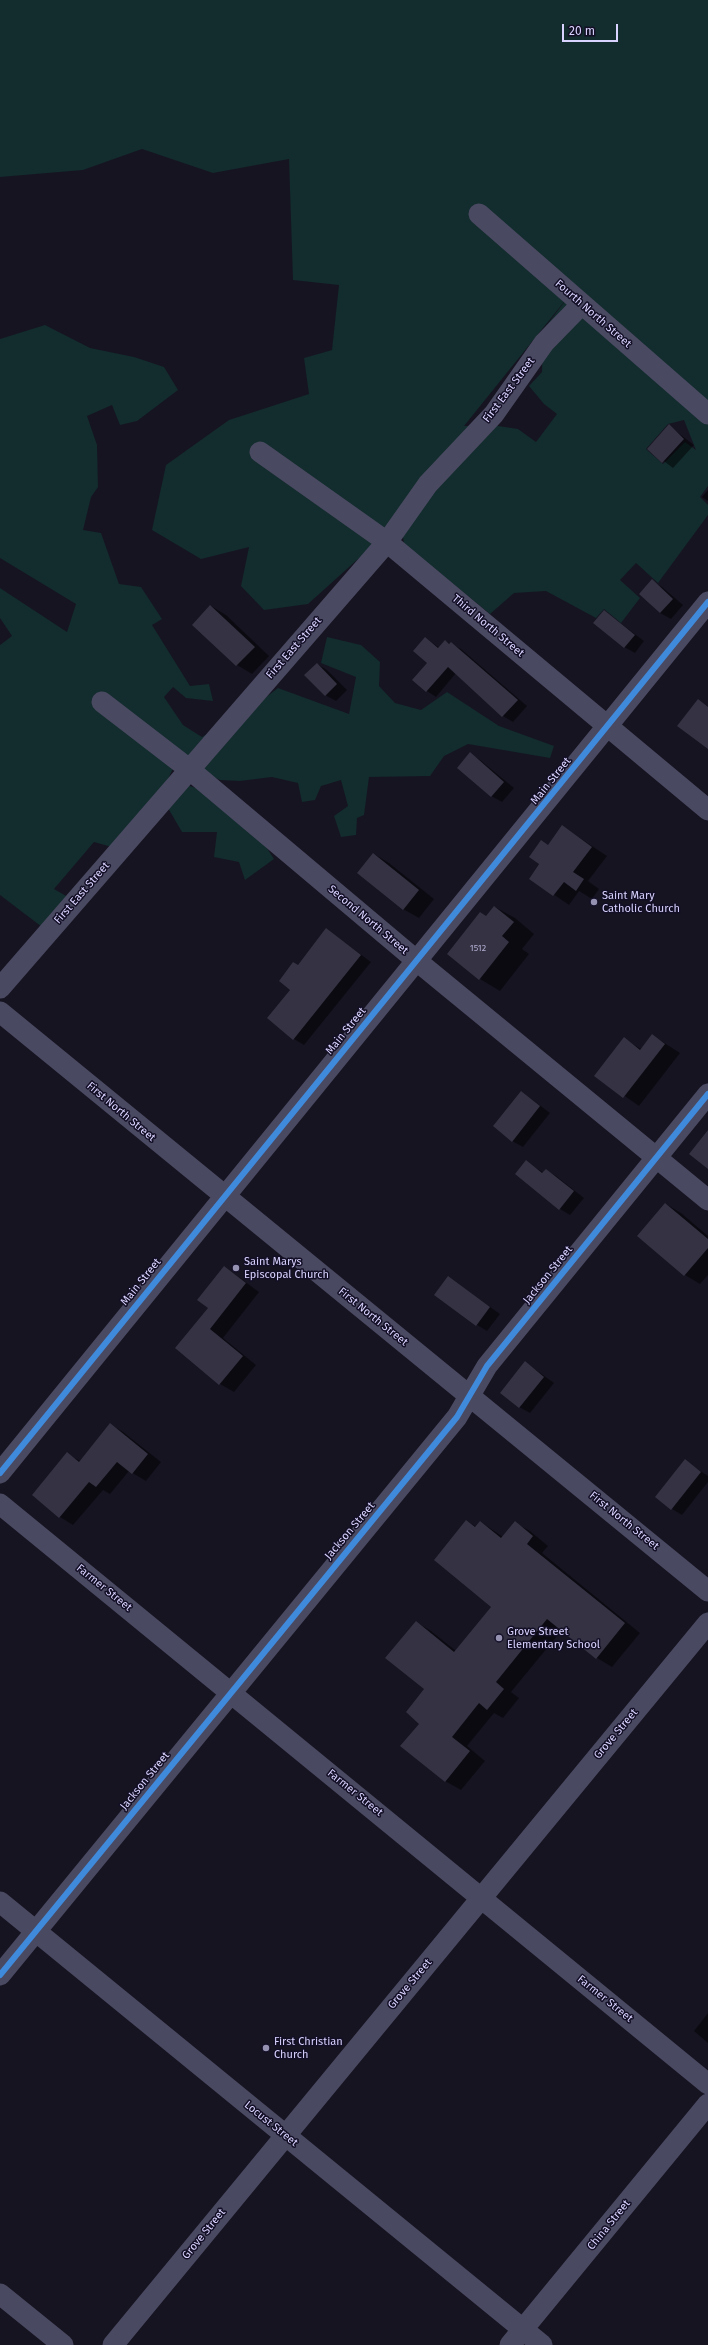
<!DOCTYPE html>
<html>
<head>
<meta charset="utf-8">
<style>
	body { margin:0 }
	#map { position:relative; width:708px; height:2345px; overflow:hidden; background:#161421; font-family:"Fira Sans",sans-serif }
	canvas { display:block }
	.scale { position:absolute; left:562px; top:24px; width:56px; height:18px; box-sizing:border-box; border:2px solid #d9d4ff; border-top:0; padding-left:5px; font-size:12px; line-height:14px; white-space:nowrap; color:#d9d4ff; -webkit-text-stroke:3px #130f26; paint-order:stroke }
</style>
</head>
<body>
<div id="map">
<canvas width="708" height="2345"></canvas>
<div class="scale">20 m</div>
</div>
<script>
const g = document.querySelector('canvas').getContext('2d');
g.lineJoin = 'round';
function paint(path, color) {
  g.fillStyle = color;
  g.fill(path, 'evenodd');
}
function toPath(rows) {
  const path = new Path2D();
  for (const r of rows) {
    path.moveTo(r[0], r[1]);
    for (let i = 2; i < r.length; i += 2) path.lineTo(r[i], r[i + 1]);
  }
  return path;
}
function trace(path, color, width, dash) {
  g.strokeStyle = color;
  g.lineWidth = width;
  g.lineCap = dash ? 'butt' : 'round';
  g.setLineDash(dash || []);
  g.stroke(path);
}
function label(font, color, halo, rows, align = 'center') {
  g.font = font + ' "Fira Sans",sans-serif';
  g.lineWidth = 3;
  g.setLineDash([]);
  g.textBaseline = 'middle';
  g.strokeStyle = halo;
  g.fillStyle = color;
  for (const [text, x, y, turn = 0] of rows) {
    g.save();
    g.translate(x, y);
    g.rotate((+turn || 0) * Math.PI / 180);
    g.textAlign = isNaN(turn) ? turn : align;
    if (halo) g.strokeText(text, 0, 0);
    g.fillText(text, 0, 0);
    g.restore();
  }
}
paint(toPath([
	[0,0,708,0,708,486,700,497,708,505,708,515,658,583,636,563,620,580,640,598,621,623,604,609,596,618,546,591,514,593,490,614,404,544,401,524,485,424,518,429,536,442,557,414,544,404,529,386,542,372,543,330,572,292,464,426,480,426,398,523,308,604,264,610,241,586,249,547,201,559,152,530,166,465,229,420,309,394,304,358,332,350,339,285,293,280,289,159,213,173,142,149,83,170,0,177],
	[684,420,696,450,685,442,663,464,646,449,668,424],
	[45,325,90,348,134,357,164,367,178,390,137,421,120,425,112,405,87,416,97,445,98,487,91,497,83,530,101,533,119,584,141,587,162,619,152,625,190,686,209,684,213,701,186,698,173,687,164,697,183,725,202,737,253,707,278,688,349,714,356,677,321,663,327,637,361,645,380,662,379,686,395,703,421,710,447,692,499,726,554,746,550,758,468,744,444,756,430,776,369,777,364,815,357,818,356,835,341,837,334,816,348,806,341,780,321,786,315,800,302,802,298,783,272,777,240,781,220,780,177,760,168,779,224,797,246,816,274,859,245,880,239,862,214,857,217,832,182,832,168,808,119,849,94,842,54,889,75,901,46,930,0,895,0,645,12,636,0,618,0,588,67,632,76,604,0,558,0,339]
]), '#132c2d');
paint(toPath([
	[669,426,694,445,673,468,648,449],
	[708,490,708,501,702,497],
	[652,581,662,587,683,605,671,619,660,613],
	[211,606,226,615,269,656,252,674,237,665,194,624],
	[604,611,644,641,635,653,624,647],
	[425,638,440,648,445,641,461,649,527,706,513,722,503,716,456,673,436,697,427,691,428,662],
	[317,664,327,670,347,690,336,701,325,695],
	[470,754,480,760,514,788,502,802,491,796],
	[562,826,607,856,588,881,599,889,592,899,579,891,569,905,530,878],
	[374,854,389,863,434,899,419,918,403,909],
	[495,907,515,918,534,934,522,949,529,954,500,991,480,979,487,917],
	[326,929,371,962,304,1045,294,1039,299,966],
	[652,1035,680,1053,639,1106,596,1076,624,1039,641,1049],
	[522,1092,550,1113,523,1147,512,1141],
	[526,1162,544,1173,546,1170,556,1176,584,1198,570,1215,560,1209],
	[666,1204,681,1213,708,1236,708,1275,700,1284,685,1275,638,1236],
	[225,1267,259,1292,223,1338,256,1365,234,1392,220,1384,176,1348,209,1308],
	[448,1277,500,1314,487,1331,477,1325],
	[525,1362,554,1383,530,1413,519,1407],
	[110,1424,123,1432,161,1462,146,1481,129,1471,110,1494,103,1490,73,1525,60,1517,33,1495,67,1454,80,1461],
	[685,1461,708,1476,708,1482,682,1515,672,1509],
	[466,1521,477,1527,481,1522,503,1537,515,1523,530,1531,548,1546,542,1553,640,1633,612,1667,597,1658,562,1630,511,1692,519,1698,503,1718,494,1713,467,1746,485,1761,461,1790,445,1781,420,1723,425,1689,416,1622,431,1631,456,1651,493,1606],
	[708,2013,708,2043,694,2031]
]), '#0007');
paint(toPath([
	[669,424,684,439,662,463,647,449],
	[652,579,673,599,660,613,639,594],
	[210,605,255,647,236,666,192,625],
	[604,610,635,635,624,648,593,623],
	[425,637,438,648,445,640,449,644,451,642,518,700,502,717,448,667,426,692,412,680,427,663,413,651],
	[317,663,337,684,325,696,304,675],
	[698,699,708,707,708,749,677,726],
	[470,752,504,782,491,797,457,768],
	[562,825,592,847,573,872,584,879,576,891,564,882,553,896,529,879,539,864,529,857,541,840,548,845],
	[373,853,419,890,403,910,357,873],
	[494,906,514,922,502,936,509,942,479,980,447,954,480,912,486,916],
	[326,928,361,955,293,1040,267,1018,290,990,279,981,293,962,298,965],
	[652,1034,665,1044,623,1098,594,1076,624,1037,640,1050],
	[521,1091,540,1106,512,1142,493,1126],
	[708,1130,708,1169,689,1154],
	[526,1160,542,1173,546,1169,574,1191,559,1210,515,1174],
	[665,1203,708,1239,708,1248,684,1276,637,1236],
	[224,1266,246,1283,210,1329,243,1356,219,1385,175,1348,208,1308,197,1300],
	[448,1276,490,1307,476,1326,434,1295],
	[525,1361,544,1377,519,1408,500,1393],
	[110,1423,148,1454,132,1474,117,1462,96,1487,89,1482,59,1518,32,1495,67,1452,79,1462],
	[685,1459,701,1472,671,1510,655,1497],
	[466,1520,475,1527,480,1521,501,1538,515,1521,533,1536,527,1544,625,1623,596,1659,547,1619,496,1682,504,1689,487,1710,479,1703,452,1737,470,1751,445,1782,400,1746,419,1724,406,1712,424,1689,385,1658,416,1621,454,1652,491,1607,434,1560]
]), '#343243');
trace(toPath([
	[479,214,708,414],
	[260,452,387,542,708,810],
	[102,702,189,769,417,961,708,1200],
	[0,988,387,542,428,484,494,414,544,343,582,304],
	[0,1012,708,1591],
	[0,1473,708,602],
	[0,1504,708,2084],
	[0,1902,542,2345],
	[0,1975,457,1417,487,1366,708,1094],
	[0,2294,63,2345],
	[113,2345,708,1623],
	[510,2345,708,2104]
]), '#4a4962', 21);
trace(toPath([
	[0,1473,708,602],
	[0,1975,457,1417,487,1366,708,1094]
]), '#408adc', 6);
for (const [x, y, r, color] of [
	[594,902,4,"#9591b1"],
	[236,1268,4,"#9591b1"],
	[499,1638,4,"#9591b1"],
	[266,2048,4,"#9591b1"]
]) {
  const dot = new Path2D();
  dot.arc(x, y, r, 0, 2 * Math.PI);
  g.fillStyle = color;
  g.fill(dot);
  trace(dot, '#130f26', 1.5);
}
label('9px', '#b0acd0', null, [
	["1512",478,948]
]);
label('11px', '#d9d4ff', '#130f26', [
	["Fourth North Street",593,314,41],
	["First East Street",509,390,-53],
	["Third North Street",488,626,40],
	["First East Street",294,648,-49],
	["Main Street",551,781,-51],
	["First East Street",82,893,-49],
	["Second North Street",368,920,40],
	["Main Street",346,1031,-51],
	["First North Street",121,1112,40],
	["Jackson Street",548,1275,-51],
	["Main Street",141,1282,-51],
	["First North Street",373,1317,39],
	["First North Street",624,1521,39],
	["Jackson Street",350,1531,-50],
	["Farmer Street",104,1588,39],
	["Grove Street",616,1734,-50],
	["Jackson Street",145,1781,-51],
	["Farmer Street",355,1793,39],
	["Grove Street",410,1984,-50],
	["Farmer Street",605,1999,39],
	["Locust Street",271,2124,39],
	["China Street",609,2225,-51],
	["Grove Street",204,2234,-51]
]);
label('11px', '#d9d4ff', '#130f26', [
	["Saint Mary",602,896],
	["Catholic Church",602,909],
	["Saint Marys",244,1262],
	["Episcopal Church",244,1275],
	["Grove Street",507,1632],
	["Elementary School",507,1645],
	["First Christian",274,2042],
	["Church",274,2055]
], 'left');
</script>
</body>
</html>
